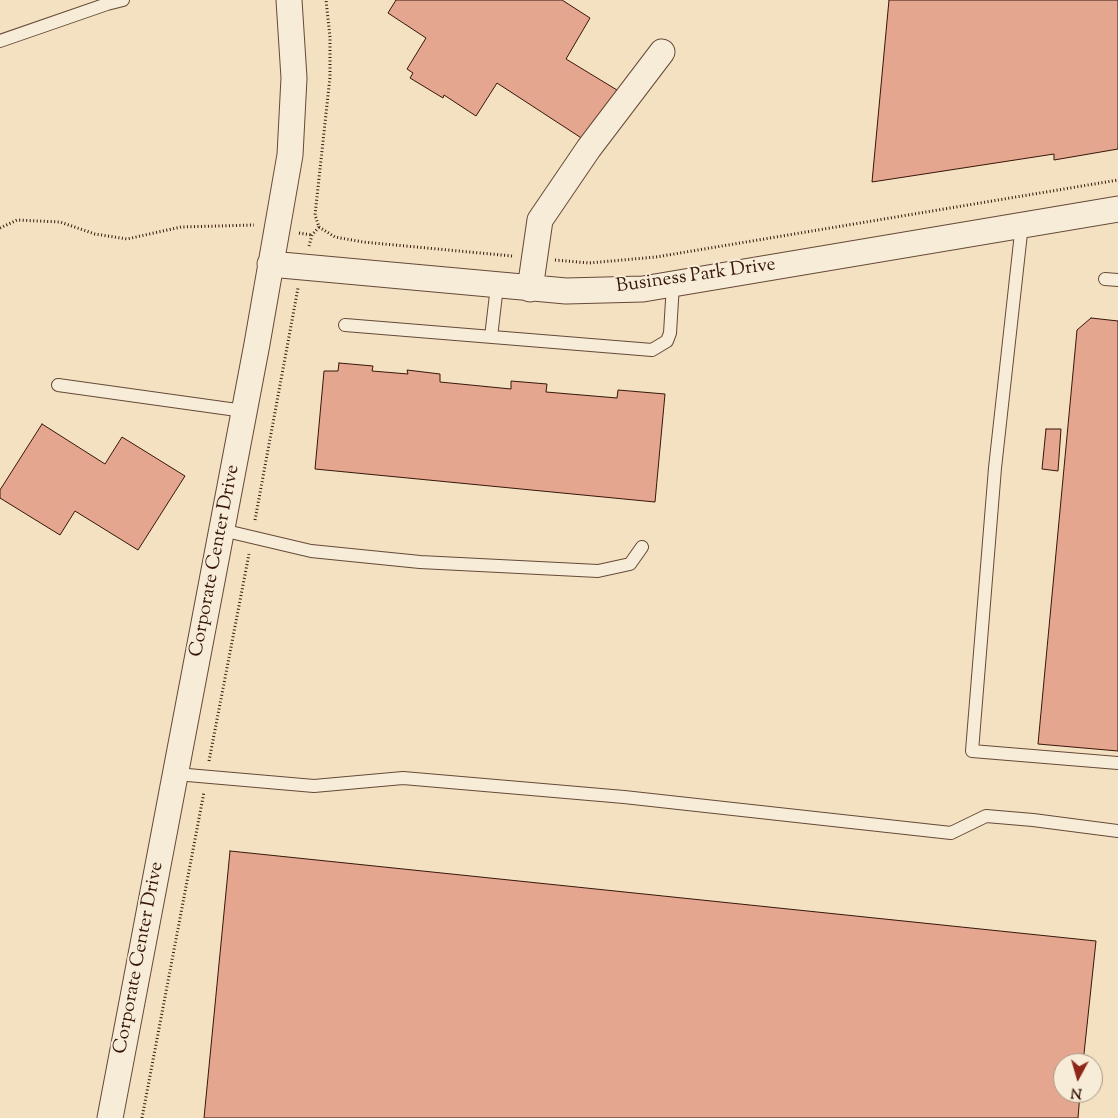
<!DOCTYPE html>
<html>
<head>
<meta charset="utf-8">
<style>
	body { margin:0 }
	#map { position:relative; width:1118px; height:1118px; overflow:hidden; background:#f3e1c1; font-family:"Sorts Mill Goudy",serif }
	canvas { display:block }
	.north { position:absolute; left:1053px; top:1053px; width:50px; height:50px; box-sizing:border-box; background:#f7ecd7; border:1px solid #aa9685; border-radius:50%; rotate:186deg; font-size:14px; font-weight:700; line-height:20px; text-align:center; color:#37160a }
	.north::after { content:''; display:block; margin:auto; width:18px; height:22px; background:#8f2418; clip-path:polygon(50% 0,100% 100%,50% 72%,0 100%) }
</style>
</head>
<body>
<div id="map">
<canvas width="1118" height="1118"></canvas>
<div class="north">N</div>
</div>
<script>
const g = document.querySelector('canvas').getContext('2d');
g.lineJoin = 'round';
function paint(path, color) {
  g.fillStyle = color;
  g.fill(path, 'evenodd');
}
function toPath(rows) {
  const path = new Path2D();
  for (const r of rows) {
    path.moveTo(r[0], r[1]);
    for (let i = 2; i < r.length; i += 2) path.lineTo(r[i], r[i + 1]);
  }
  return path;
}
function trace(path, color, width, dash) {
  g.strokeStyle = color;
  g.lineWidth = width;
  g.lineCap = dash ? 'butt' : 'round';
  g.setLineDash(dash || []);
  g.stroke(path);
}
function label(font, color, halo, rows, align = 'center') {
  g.font = font + ' "Sorts Mill Goudy",serif';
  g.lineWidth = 4;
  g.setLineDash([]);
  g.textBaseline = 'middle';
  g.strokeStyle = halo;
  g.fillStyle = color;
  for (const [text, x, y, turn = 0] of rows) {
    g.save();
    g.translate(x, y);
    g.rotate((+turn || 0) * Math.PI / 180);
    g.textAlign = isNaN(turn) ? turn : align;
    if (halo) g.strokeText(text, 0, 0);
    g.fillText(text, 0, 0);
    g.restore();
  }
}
const building = toPath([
	[396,0,562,0,590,18,566,59,617,90,586,141,497,83,476,116,444,95,443,98,410,78,413,73,407,69,426,38,388,13,396,0],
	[889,0,1118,0,1118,149,1054,160,1054,154,872,182,889,0],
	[1091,318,1118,321,1118,751,1038,744,1077,330,1091,318],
	[339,363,373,366,372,371,408,374,407,370,440,374,440,382,511,389,511,381,547,384,546,392,617,398,618,390,665,394,655,502,315,469,324,371,338,371,339,363],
	[42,424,105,464,122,437,185,476,138,550,75,511,60,535,0,498,0,490,42,424],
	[1046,429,1061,429,1058,471,1042,469,1046,429],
	[230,851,1096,941,1083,1063,1063,1063,1063,1093,1080,1093,1078,1118,204,1118,230,851]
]);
paint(building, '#e4a68e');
trace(building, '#37160a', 1);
const service = toPath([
	[0,41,107,4,123,0],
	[1022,224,995,468,972,751,1118,763],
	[1105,279,1118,280],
	[345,325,652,350,667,341,670,333,673,284],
	[491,337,497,286],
	[58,385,244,411],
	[222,530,311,551,420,562,598,571,630,564,642,547],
	[176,774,314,786,403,778,624,797,951,833,986,816,1033,820,1118,831]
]);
const minor = toPath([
	[270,264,566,291,643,289,1118,209],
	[530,289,540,220,589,148,662,52],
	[110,1118,257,344,290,155,294,78,289,0]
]);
trace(service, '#664938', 14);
trace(minor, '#664938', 27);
trace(toPath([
	[319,227,335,237,363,242,512,256],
	[0,228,17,220,60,222,95,234,127,239,181,227,254,225],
	[299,233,312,235],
	[309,246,312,235,319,227,315,215,330,77,330,37,326,0],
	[555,260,589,263,656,257,1118,180],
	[255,520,298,288],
	[209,761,249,554],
	[142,1118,204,792]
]), '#37160a', 3, [1, 2.5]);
trace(service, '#f7ecd7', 12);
trace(minor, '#f7ecd7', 25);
label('19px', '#37160a', '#f7ecd7', [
	["Business Park Drive",696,277,-8],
	["Corporate Center Drive",216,561,-79],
	["Corporate Center Drive",140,958,-79]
]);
</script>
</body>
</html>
